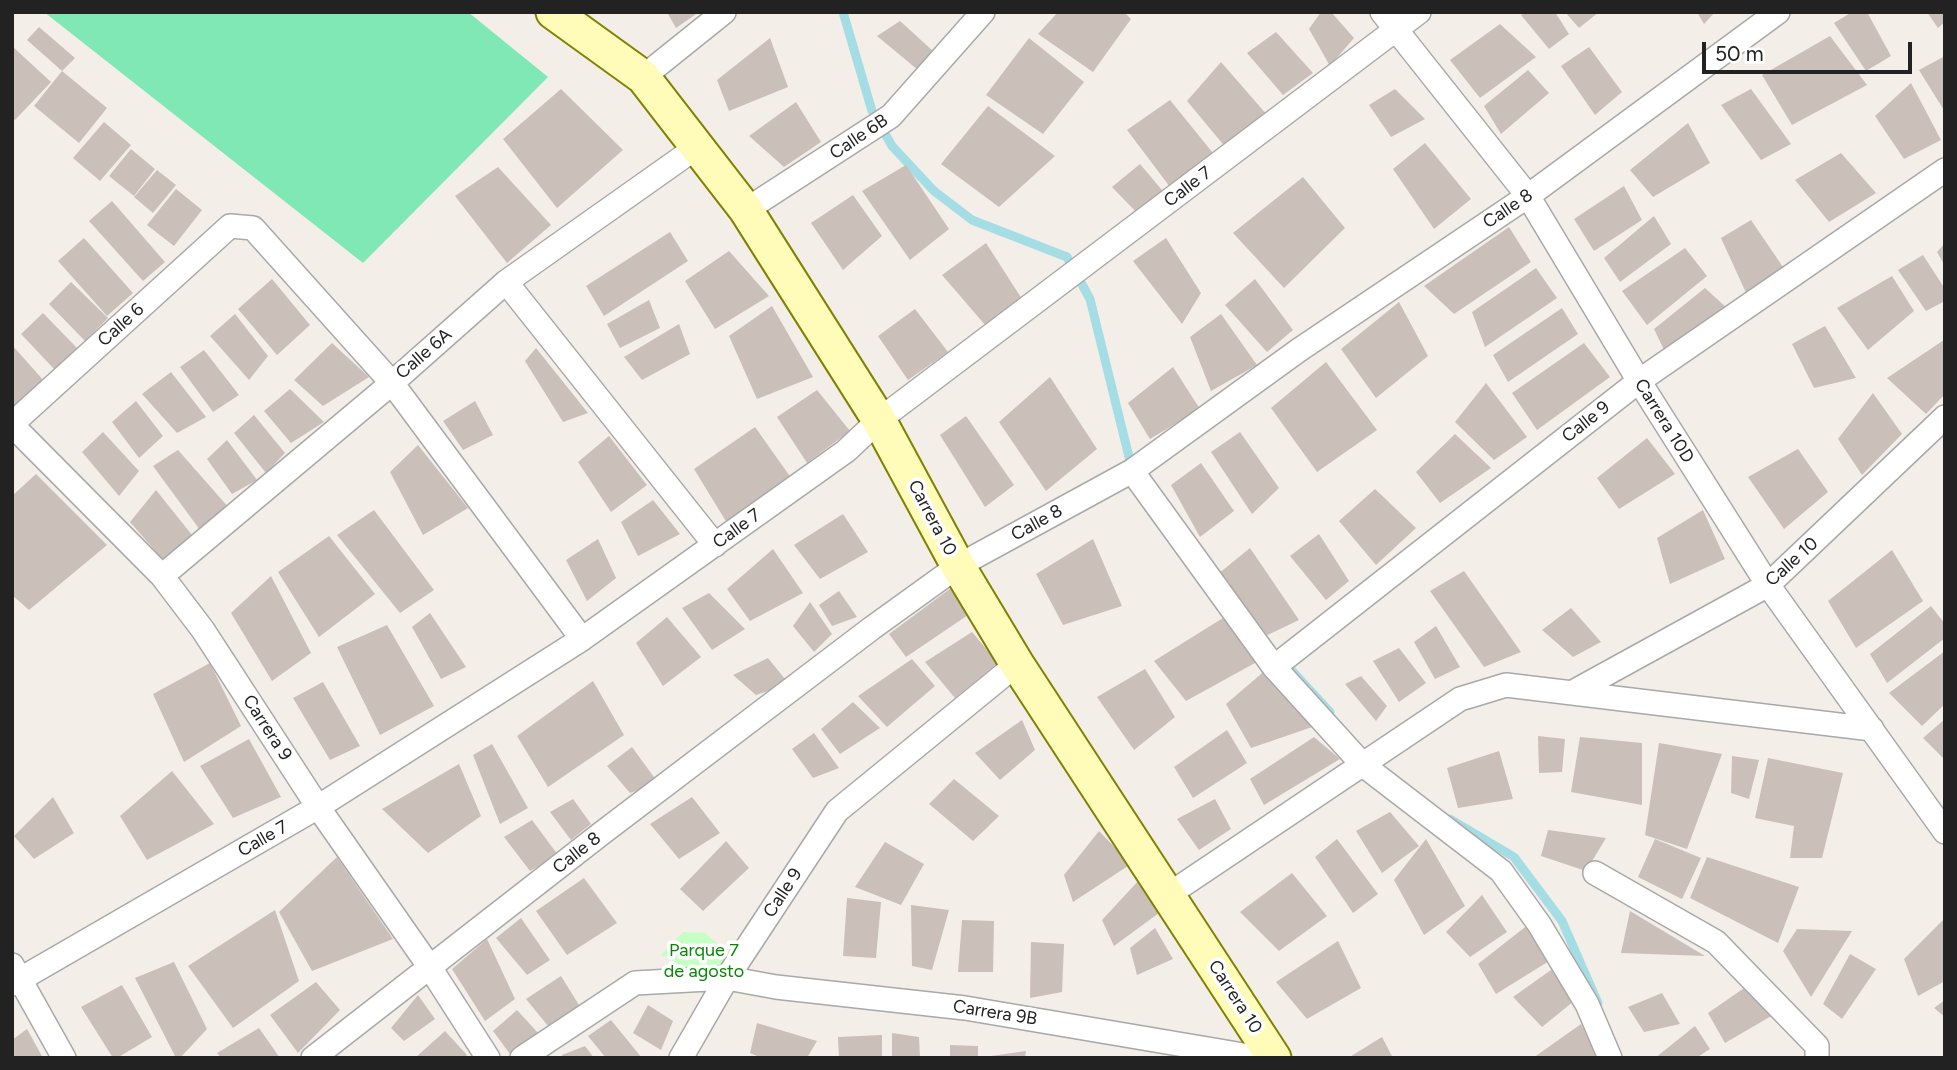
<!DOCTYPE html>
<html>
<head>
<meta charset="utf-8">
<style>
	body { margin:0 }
	#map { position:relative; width:1957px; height:1070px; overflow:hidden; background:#f3eee8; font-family:Figtree,sans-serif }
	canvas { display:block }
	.frame { position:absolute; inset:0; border:14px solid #222; pointer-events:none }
	.scale { position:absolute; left:1702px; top:42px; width:210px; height:32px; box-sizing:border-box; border:4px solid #222; border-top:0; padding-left:9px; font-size:21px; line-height:24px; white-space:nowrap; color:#222; -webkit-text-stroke:5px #fff; paint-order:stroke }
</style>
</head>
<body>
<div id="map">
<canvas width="1957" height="1070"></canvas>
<div class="frame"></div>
<div class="scale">50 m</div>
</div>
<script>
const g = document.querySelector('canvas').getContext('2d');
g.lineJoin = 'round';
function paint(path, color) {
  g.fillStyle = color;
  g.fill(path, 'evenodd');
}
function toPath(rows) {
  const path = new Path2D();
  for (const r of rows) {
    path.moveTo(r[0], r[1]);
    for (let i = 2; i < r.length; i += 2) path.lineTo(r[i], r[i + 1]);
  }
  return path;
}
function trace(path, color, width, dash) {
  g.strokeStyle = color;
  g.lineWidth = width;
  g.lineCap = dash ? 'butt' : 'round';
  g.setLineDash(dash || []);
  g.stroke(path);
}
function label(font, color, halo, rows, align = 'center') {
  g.font = font + ' Figtree,sans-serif';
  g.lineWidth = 7;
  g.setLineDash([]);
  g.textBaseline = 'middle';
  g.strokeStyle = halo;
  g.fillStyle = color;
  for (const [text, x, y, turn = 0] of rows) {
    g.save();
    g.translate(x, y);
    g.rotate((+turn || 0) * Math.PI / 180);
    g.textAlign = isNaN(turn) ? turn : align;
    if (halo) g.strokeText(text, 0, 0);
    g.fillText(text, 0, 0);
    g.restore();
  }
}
paint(toPath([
	[683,932,705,933,739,963,702,994,671,959,661,955]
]), '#c5ffc3');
paint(toPath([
	[44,12,468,12,548,77,363,263]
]), '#80e8b4');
trace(toPath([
	[843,12,872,111,892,146,934,191,972,220,1067,257,1090,299,1130,461,1134,470],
	[1283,661,1330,712],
	[1450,819,1514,857,1562,921,1598,1003]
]), '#a5dde4', 9);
paint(toPath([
	[667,12,699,12,676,28],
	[1058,12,1124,12,1131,19,1093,72,1038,34],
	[1321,12,1331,12,1354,38,1330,66,1309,29],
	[1525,12,1555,12,1569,34,1549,49,1521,15],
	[1565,12,1599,12,1579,28],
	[1697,12,1715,12,1704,24],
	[1852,12,1867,12,1891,56,1866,71,1834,23],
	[1927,12,1945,12,1945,22,1938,28],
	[900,21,933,51,918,70,877,36],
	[1500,24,1536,57,1480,98,1450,60],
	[39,27,75,58,62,71,27,40],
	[1276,32,1313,73,1283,95,1247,53],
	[1830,36,1867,85,1792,125,1762,75],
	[770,38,788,87,729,111,717,80],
	[1029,38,1084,82,1043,134,986,95],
	[12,46,51,82,15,120,12,118],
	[1589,47,1622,92,1595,115,1561,66],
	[1945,56,1945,112,1919,70],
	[1221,62,1268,116,1227,149,1187,101],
	[1528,70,1549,93,1501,134,1484,106],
	[62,71,107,108,79,143,34,106],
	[1911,83,1941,140,1904,159,1875,116],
	[561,89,623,150,557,208,503,139],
	[1395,89,1425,119,1391,137,1369,105],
	[1751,89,1791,144,1761,160,1721,105],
	[1170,100,1217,158,1170,187,1127,130],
	[796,102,821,142,784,167,749,136],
	[988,106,1055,156,999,207,941,164],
	[104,122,131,145,100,181,73,158],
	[1688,123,1710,163,1653,197,1630,170],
	[1425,143,1471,199,1434,229,1393,169],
	[131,149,155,169,134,196,109,176],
	[1841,153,1876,193,1829,222,1795,180],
	[1140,164,1167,196,1141,217,1112,187],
	[906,165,949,229,910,260,862,191],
	[498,167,551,225,507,263,455,196],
	[157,170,176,185,153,213,134,197],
	[1303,177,1345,228,1284,288,1233,233],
	[1624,186,1642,220,1594,251,1574,219],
	[176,189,202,210,174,246,147,225],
	[853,195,882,236,843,270,811,223],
	[112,201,165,262,143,281,89,221],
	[1654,216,1671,244,1620,282,1604,258],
	[1751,220,1785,270,1747,295,1721,238],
	[1509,227,1531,262,1454,314,1424,286],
	[670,232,688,261,604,316,586,286],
	[84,238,133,293,107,316,58,261],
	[1166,238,1201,293,1182,324,1133,261],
	[986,243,1022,299,986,326,942,275],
	[1945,243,1945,266,1937,252],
	[1685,248,1707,276,1647,325,1622,291],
	[729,251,769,296,715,329,685,281],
	[1923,255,1945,289,1945,301,1926,311,1898,270],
	[1536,268,1557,298,1485,347,1472,312],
	[1892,276,1914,311,1868,350,1837,308],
	[272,279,310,325,277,355,238,309],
	[1255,279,1293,330,1267,352,1225,305],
	[71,282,108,318,85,341,49,304],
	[1705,288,1728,309,1666,354,1654,329],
	[649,300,660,328,620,348,607,324],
	[1399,302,1428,356,1376,398,1341,349],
	[772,306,813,377,757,399,729,336],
	[1562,308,1578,334,1508,382,1493,355],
	[915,309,948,352,908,380,878,336],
	[43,313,77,348,55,370,21,334],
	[235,314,268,356,249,380,210,336],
	[1221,314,1257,365,1211,391,1190,337],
	[679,324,690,354,642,380,624,357],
	[1825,326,1856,378,1814,388,1792,344],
	[1944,340,1945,394,1926,414,1887,378],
	[332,343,369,377,323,406,294,380],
	[1584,343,1610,377,1537,430,1512,393],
	[12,345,45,382,16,406,12,402],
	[536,348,588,413,563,422,525,361],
	[204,350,239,395,213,412,180,367],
	[1326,362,1377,430,1317,472,1271,408],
	[1173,367,1200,409,1150,439,1128,403],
	[171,372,206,417,177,433,142,394],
	[1050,377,1097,449,1046,491,999,422],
	[1486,383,1527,437,1494,460,1455,422],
	[290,389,324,422,291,443,264,411],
	[817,390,850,431,807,463,777,417],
	[1873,393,1902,434,1862,475,1838,439],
	[136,401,163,436,139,458,112,422],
	[475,401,493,435,463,450,443,421],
	[254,415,285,453,266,473,234,433],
	[966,416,1014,485,985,507,940,435],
	[755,427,794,482,727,523,694,469],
	[103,432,139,471,119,496,82,452],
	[1240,432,1279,488,1252,514,1211,452],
	[1455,434,1491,468,1440,503,1416,472],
	[609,436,647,485,611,512,578,462],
	[1647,438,1675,474,1619,509,1597,478],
	[227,440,257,480,232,494,207,459],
	[418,445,468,508,423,535,390,472],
	[1798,449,1828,492,1784,529,1748,477],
	[178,450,230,509,200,530,153,466],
	[1201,463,1234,511,1200,537,1171,485],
	[36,474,107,545,29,610,12,595,12,496],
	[1375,489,1416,528,1376,565,1339,521],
	[156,490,192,535,165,562,130,522],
	[653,500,680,534,638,556,621,522],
	[374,510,434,590,400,613,337,535],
	[1703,510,1725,559,1670,584,1657,538],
	[843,514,868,552,820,579,794,545],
	[1319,534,1349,581,1326,600,1290,556],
	[329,536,375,594,319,637,278,572],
	[598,539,616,578,587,601,566,560],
	[1093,539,1122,606,1063,625,1036,574],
	[1250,548,1299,620,1257,640,1218,574],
	[773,549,803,593,750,621,727,589],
	[1892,550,1923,601,1856,648,1828,601],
	[1464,571,1521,652,1484,667,1430,591],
	[271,576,311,653,272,681,231,613],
	[951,588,968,615,906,657,889,634],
	[839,591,857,617,832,626,819,605],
	[709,593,745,629,712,650,682,608],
	[810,602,832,634,814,652,793,626],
	[1931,606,1945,624,1945,638,1887,683,1870,654],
	[1571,608,1601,642,1573,657,1542,630],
	[430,613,466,667,441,679,412,627],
	[1231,613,1264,658,1186,701,1154,661],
	[667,617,701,657,663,686,636,643],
	[387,625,434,706,380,735,337,647],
	[1436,626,1460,667,1435,679,1414,642],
	[972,632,998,663,955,698,925,662],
	[1399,648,1426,683,1399,702,1373,661],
	[1945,651,1945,704,1922,726,1889,693],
	[768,658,789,684,756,695,733,675],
	[912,659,935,686,887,727,858,696],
	[210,663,241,726,184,762,153,694],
	[1268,668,1321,724,1251,748,1226,704],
	[1145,669,1175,717,1134,750,1097,697],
	[1361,676,1387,706,1376,721,1345,684],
	[593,681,624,735,548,787,517,736],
	[323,682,360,746,330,760,293,698],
	[853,702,880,728,840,754,821,729],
	[1945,719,1945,760,1923,738],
	[1022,720,1035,750,1000,780,975,753],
	[1227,730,1247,763,1193,798,1174,767],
	[814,733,839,768,813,778,792,749],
	[1538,736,1565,739,1562,772,1539,773],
	[1314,737,1340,759,1264,805,1250,779],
	[1580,737,1642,743,1642,805,1571,792],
	[249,739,281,797,233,818,200,766],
	[1659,743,1722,754,1687,849,1645,835],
	[492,744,528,808,500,824,473,755],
	[632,747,659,784,630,793,607,766],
	[1499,751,1513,799,1458,808,1447,768],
	[1732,756,1759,760,1749,799,1731,793],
	[1768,758,1843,773,1822,858,1790,858,1794,826,1755,818],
	[459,764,481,816,428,853,382,809],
	[172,771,214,824,147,860,120,816],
	[954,779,999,816,973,841,929,804],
	[53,797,74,833,34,859,14,836],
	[692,797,720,833,679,859,650,824],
	[573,799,591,824,571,840,550,812],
	[1215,799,1231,829,1199,850,1177,819],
	[1390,812,1419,846,1382,873,1356,831],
	[532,820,558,855,530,871,504,837],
	[1548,830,1606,838,1586,871,1541,856],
	[1099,831,1131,864,1073,902,1064,875],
	[1337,839,1378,894,1353,913,1315,857],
	[1426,839,1465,906,1424,935,1394,880],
	[1655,839,1701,858,1682,899,1638,877],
	[726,841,749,868,703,911,680,889],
	[885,842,924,864,901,905,855,887],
	[337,857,393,939,312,971,279,912],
	[1707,857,1799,887,1778,943,1690,898],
	[1292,873,1327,916,1279,951,1240,912],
	[584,878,617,923,567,955,536,911],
	[1140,879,1163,910,1114,946,1102,920],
	[1482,895,1507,932,1470,957,1446,932],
	[847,898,881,902,876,958,843,956],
	[911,905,949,910,932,970,912,966],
	[275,910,299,981,233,1028,188,966],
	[1630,911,1705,956,1621,953],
	[521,918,550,960,527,975,496,938],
	[1945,918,1945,981,1918,996,1904,959],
	[962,920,994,921,993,972,958,972],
	[1529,924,1554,958,1496,994,1478,964],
	[1155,928,1173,959,1137,975,1130,948],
	[1797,929,1852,931,1811,997,1783,951],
	[487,939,515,999,485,1021,452,969],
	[1338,941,1361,988,1307,1019,1276,982],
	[1031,942,1064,944,1062,992,1030,998],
	[1850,954,1876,969,1842,1019,1823,1004],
	[174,962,207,1029,180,1058,176,1058,135,978],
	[1558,965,1579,997,1542,1027,1513,997],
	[561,976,582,1010,548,1026,526,999],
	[316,982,340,1010,298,1053,270,1015],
	[1750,984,1773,1015,1725,1043,1708,1013],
	[122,985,152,1037,117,1058,113,1058,81,1007],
	[1662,993,1680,1024,1644,1032,1628,1007],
	[418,995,435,1019,404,1041,391,1028],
	[1945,1000,1945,1017,1934,1008],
	[648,1005,673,1021,661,1050,633,1033],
	[517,1010,539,1034,510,1054,493,1031],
	[611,1020,642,1058,606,1058,588,1036],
	[757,1023,817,1041,807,1058,762,1058,750,1053],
	[1581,1024,1599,1058,1533,1058],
	[1695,1026,1710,1049,1696,1058,1655,1058],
	[259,1028,280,1058,221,1058,217,1053],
	[27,1029,43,1058,12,1058,12,1040],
	[445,1031,467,1055,464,1058,415,1058],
	[892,1033,919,1037,920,1058,892,1058],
	[882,1035,882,1058,839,1058,838,1037],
	[1382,1037,1393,1058,1348,1058],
	[950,1045,978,1046,978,1058,950,1058],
	[585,1046,594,1058,563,1058,562,1055],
	[1026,1051,1025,1058,991,1058,991,1056]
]), '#cbbfba');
const street = toPath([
	[1382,12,1528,196,1639,381,1768,585,1945,832],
	[643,77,724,12],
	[746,210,891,116,983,12],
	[506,282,715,545],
	[12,424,230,226,253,228,392,383,582,639],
	[12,425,162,576,203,630,318,807,429,966,488,1058],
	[1132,471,1274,667,1363,765,1501,871,1539,924,1587,1004,1610,1058],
	[162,576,392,383,506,282,697,147],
	[1274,667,1639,381,1945,170],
	[1575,691,1768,585,1945,417],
	[1595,873,1716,942,1817,1046,1817,1058],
	[1168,895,1460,699,1506,685,1872,729],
	[12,965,64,1058],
	[12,984,318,807,582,639,846,451,879,420,1419,12],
	[313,1058,602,833,872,628,958,566,1132,471,1299,350,1528,196,1778,12],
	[522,1058,635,983,727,978,837,811,1017,664],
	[681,1058,727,978,776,987,965,1008,1261,1058]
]);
const secondary = toPath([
	[553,12,643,77,746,210,879,420,958,566,1017,664,1274,1058]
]);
trace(street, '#a9a9a9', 26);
trace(secondary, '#818100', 37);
trace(street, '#fff', 23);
trace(secondary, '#fffbb9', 33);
label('18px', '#222', '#fff', [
	["Calle 6B",859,137,-34],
	["Calle 7",1188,187,-37],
	["Calle 8",1508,209,-34],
	["Calle 6",121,325,-42],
	["Calle 6A",424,354,-41],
	["Carrera 10D",1664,421,58],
	["Calle 9",1586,422,-38],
	["Carrera 10",932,518,62],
	["Calle 8",1037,523,-29],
	["Calle 7",737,529,-36],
	["Calle 10",1792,562,-42],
	["Carrera 9",267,728,57],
	["Calle 7",263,839,-30],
	["Calle 8",577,853,-38],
	["Calle 9",783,893,-57],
	["Carrera 10",1235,997,57],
	["Carrera 9B",995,1013,9]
]);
label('18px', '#078802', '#fff', [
	["Parque 7",704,951],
	["de agosto",704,972]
]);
</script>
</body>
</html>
